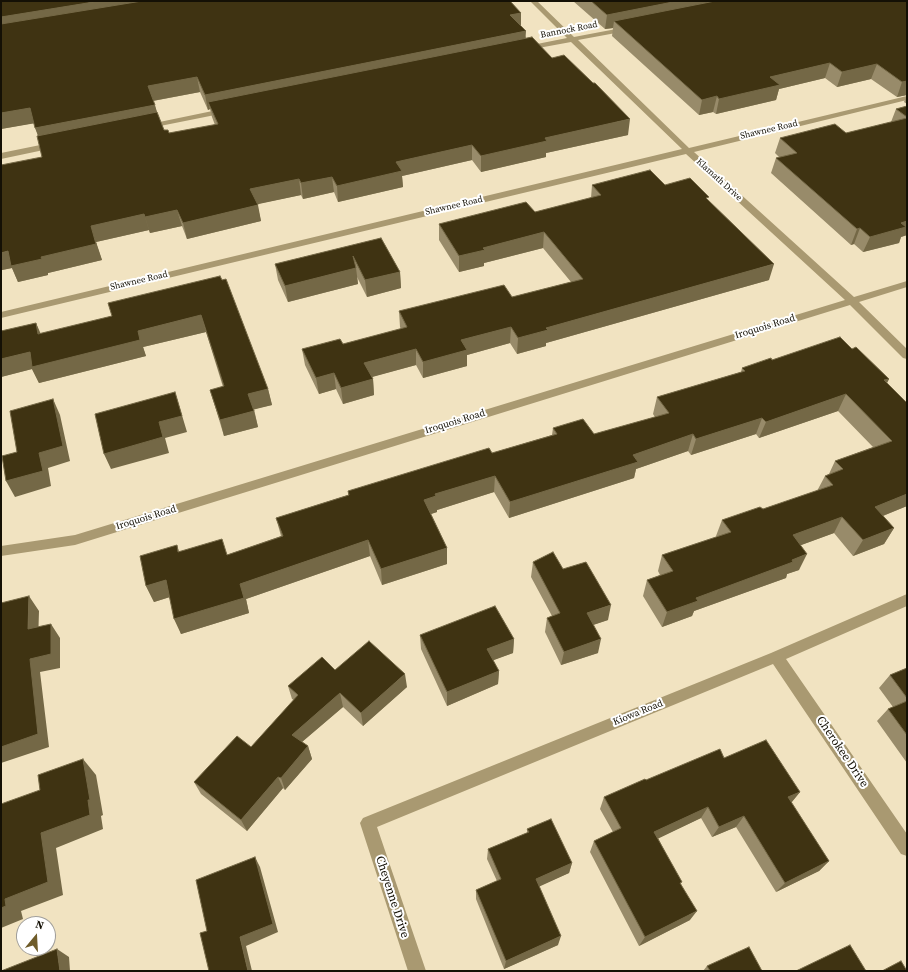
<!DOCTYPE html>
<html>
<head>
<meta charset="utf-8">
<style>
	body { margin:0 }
	#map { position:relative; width:908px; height:972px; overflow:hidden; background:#f1e3c1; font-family:"Source Serif 4",serif }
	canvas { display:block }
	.frame { position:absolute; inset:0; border:2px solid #141005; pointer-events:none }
	.north { position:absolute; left:16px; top:916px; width:40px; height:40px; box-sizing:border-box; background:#fff; border:1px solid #a19f9b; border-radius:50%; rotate:18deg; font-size:11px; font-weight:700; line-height:16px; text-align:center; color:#141005 }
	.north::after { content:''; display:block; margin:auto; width:14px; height:18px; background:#6f5c2a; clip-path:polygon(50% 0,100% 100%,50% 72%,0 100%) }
</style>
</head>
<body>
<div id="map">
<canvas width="908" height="972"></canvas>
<div class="frame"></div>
<div class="north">N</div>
</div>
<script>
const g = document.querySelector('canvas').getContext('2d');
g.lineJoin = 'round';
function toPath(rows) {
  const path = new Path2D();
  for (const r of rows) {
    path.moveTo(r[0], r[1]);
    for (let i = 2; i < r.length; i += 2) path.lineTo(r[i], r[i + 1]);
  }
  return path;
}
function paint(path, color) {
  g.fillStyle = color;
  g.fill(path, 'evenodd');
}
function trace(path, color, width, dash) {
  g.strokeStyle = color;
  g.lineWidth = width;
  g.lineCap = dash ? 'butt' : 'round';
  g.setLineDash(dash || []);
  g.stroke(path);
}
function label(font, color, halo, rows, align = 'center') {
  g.font = font + ' "Source Serif 4",serif';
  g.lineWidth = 4;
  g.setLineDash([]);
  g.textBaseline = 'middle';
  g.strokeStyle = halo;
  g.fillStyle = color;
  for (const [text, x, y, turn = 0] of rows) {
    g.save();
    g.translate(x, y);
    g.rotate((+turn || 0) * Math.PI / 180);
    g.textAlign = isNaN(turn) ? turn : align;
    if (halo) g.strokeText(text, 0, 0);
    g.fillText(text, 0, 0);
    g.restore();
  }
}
paint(toPath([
	[530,1,537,1,574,37,632,26,632,30,578,40,689,148,907,96,907,100,694,152,854,297,907,281,907,287,859,302,907,349,907,359,903,358,850,305,75,545,1,556,1,546,75,535,845,300,686,154,1,318,1,312,682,149,571,42,522,51,522,47,567,38,530,1],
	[227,108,231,110,230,112,145,129,141,127,145,125,227,108],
	[55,142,59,145,58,147,1,159,1,153,55,142],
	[907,594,907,606,786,659,907,834,907,856,901,854,773,664,377,827,426,971,408,971,360,823,363,818,771,653,907,594]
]), '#a99971');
paint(toPath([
	[1,1,521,13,521,26,526,38,628,135,546,153,546,157,481,172,472,160,402,176,403,187,338,202,334,192,303,199,301,195,257,204,261,221,187,239,182,226,150,233,149,230,96,242,102,260,48,273,48,275,18,282,12,268,2,270,1,269,42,157,38,136,34,123,1,129],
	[200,92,208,110,210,109,212,117,215,125,169,133,164,130,157,112,153,101],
	[573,1,907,1,907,104,904,102,907,95,897,97,871,79,837,87,825,78,779,89,776,100,716,114,713,112,699,115,612,36,613,28,605,29],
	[907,106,907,235,901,237,899,243,863,252,854,244,851,245,771,173,776,158,779,157,775,153,780,138,846,133,891,122,896,109],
	[592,185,665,185,708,201,769,280,546,343,546,346,517,354,510,343,467,355,467,366,423,378,416,365,371,377,373,379,374,395,343,404,336,389,319,394,305,365,302,349,343,344,401,329,400,327,399,311,512,297,571,282,543,248,484,263,484,266,459,272,439,240,439,224,535,212,591,198],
	[381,238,400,272,401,288,367,297,357,277,358,284,288,302,278,280,275,264],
	[220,276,268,389,272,405,254,409,258,427,224,436,210,390,223,387,206,332,143,347,146,356,39,383,32,369,1,377,1,331,36,323,40,334,112,316],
	[852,349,889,379,887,383,907,403,907,506,883,516,894,528,884,544,853,556,834,533,801,545,799,570,787,574,786,578,694,611,692,616,662,627,643,596,647,580,660,575,658,571,662,555,717,537,716,536,722,520,763,509,817,491,825,476,829,474,835,461,873,447,838,411,759,438,756,434,691,455,688,451,636,469,634,478,509,518,494,492,437,510,437,512,431,514,447,548,447,564,382,585,370,556,246,599,249,613,181,634,170,597,154,602,146,586,177,545,179,551,227,555,281,536,276,518,348,495,348,491,492,453,552,435,553,428,594,434,655,417,653,414,657,397,741,372,742,368,772,360],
	[533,562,563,569,608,620,593,625,598,653,561,665,545,632,547,618,552,616,531,577],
	[420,635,514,639,513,653,493,660,499,671,498,684,447,706,421,649],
	[907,668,907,763,877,721,888,709,893,707,879,688,890,675],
	[335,670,407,687,363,726,343,707,302,742,308,746,312,759,285,790,283,788,247,831,201,794,194,782,251,747,294,700,292,699,288,686],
	[724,758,800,792,791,803,829,861,819,871,776,892,736,827,712,837,701,818,658,838,681,884,690,920,639,946,590,852,594,841,613,832,600,809,604,797,646,780],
	[527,829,572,863,569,873,539,886,558,945,504,969,476,899,476,890,497,881,487,859,488,849,527,833],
	[707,966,762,971,703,971]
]), '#988b6a');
paint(toPath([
	[100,1,189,1,1,33,1,17],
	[678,1,747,1,614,21,613,28,605,29,607,15],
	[521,13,521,27,510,15],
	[526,31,525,46,208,102,210,109,208,110,205,95],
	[830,63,825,78,779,89,776,100,716,114,719,99,770,77],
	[877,64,871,79,837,87,842,72],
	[197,77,200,92,152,101,148,86],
	[907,81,907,95,897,97,902,82],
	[717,96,713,112,699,115,702,100],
	[155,105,159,120,41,143,35,128],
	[30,108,36,123,1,129,1,113],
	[630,119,628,135,546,153,546,157,481,172,481,156,545,138],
	[472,145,472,160,402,176,403,187,338,202,337,186,396,162],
	[332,177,334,192,303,199,301,183],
	[299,179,301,195,254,205,250,189],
	[258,205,261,221,187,239,183,223],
	[177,210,182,226,150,233,145,217],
	[144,214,149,230,96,242,102,260,48,273,48,275,18,282,12,268,2,270,1,269,1,253,8,251,41,257,91,226],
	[907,221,907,235,901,237,899,243,863,252,870,237,901,223],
	[860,228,854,244,851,245,857,229],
	[544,232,543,248,484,263,484,266,459,272,459,256,483,248],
	[774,264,769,280,546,343,546,346,517,354,518,338,546,328],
	[356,268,358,284,288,302,285,286],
	[400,272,401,288,367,297,365,280],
	[201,315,206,332,143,347,146,356,39,383,32,369,1,377,1,359,30,352,138,331],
	[36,323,43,339,38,334],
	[511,327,510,343,467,355,467,366,423,378,423,362,461,340],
	[416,349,416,365,365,379,364,363],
	[334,373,336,389,319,394,316,378],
	[373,379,374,395,343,404,341,388],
	[889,379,880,396,884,380],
	[268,389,272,405,252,410,248,394],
	[175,392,187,432,165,438,169,453,111,469,104,454,159,422],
	[846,394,838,411,759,438,766,422],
	[53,399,60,415,70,461,48,468,51,486,15,497,6,481,39,453],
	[254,411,258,427,224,436,220,420],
	[762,418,756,434,691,455,696,439],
	[693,434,688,451,636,469,634,478,509,518,510,502,633,455],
	[495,476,494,492,437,510,437,512,425,516,424,500,435,494],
	[907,494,907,506,865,523,875,507],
	[842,517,834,533,785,551,793,535],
	[894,528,884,544,853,556,863,540],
	[368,540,370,556,246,599,249,613,181,634,174,619,240,584],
	[447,548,447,564,382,585,381,569],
	[807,554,799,570,787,574,786,578,694,611,692,616,662,627,667,612,696,598],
	[166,580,173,596,154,602,146,586],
	[29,596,39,611,38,643,28,629],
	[611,605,608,620,584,628,587,613],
	[51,624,60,638,60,668,40,672,49,747,1,763,1,747,30,659],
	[514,639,513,653,486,663,487,649],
	[601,639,598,653,561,665,564,652],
	[499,671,498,684,447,706,447,692],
	[405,674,407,687,363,726,361,713],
	[340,693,343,707,296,747,292,735],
	[308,746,312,759,285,790,281,778],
	[83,759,96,775,103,815,101,816,103,829,56,848,63,895,21,911,23,919,1,928,1,908,5,899,41,833,88,800],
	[278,777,283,788,247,831,241,820],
	[800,792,791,803,788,797],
	[708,807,701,818,649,843,654,832],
	[744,816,736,827,712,837,719,827],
	[255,857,260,867,278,932,246,946,252,971,248,971,240,937],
	[829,861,819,871,776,892,785,883],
	[572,863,569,873,534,889,536,879],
	[697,911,690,920,639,946,645,937],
	[561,936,558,945,504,969,506,961],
	[57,949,69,957,70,971,60,971]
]), '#746846');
const building = toPath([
	[1,1,100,1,1,17,1,1],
	[142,1,510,1,521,13,510,15,526,31,205,95,197,77,148,86,155,105,35,128,30,108,1,113,1,24,142,1],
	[591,1,678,1,607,15,591,1],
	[715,1,907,1,907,81,902,82,877,64,842,72,830,63,770,77,780,85,719,99,717,96,702,100,614,21,715,1],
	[532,37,552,58,564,55,593,83,595,83,630,119,545,138,547,141,481,156,472,145,396,162,402,171,337,186,332,177,301,183,299,179,250,189,258,205,183,223,177,210,145,217,144,214,91,226,96,244,41,257,42,259,11,266,8,251,1,253,1,165,42,157,37,136,157,112,164,130,168,130,169,133,218,124,208,102,532,37],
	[907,106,907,117,896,109,907,106],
	[907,118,907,221,901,223,906,227,870,237,860,228,857,229,776,158,797,153,780,138,835,124,846,133,907,118],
	[650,170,665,185,690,178,709,197,706,198,774,264,546,328,548,330,518,338,511,327,461,340,467,350,423,362,416,349,364,363,373,379,341,388,334,373,316,378,302,349,340,339,343,344,407,327,399,311,504,285,512,297,583,279,544,232,483,248,485,250,459,256,439,224,526,202,535,212,601,195,592,185,650,170],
	[381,238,400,272,365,280,353,256,356,268,285,286,275,264,381,238],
	[220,276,222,280,226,279,268,389,248,394,254,411,220,420,210,390,224,386,201,315,138,331,140,340,32,367,30,352,1,359,1,331,36,323,38,334,112,316,108,303,220,276],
	[840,337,852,349,856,347,889,379,884,380,907,403,907,494,875,507,894,528,863,540,842,517,793,535,807,554,792,560,793,562,696,598,698,601,667,612,647,580,673,571,662,555,731,532,722,520,760,507,763,509,833,485,825,476,843,469,835,461,892,441,846,394,766,422,762,418,696,439,693,434,633,455,638,462,510,502,495,476,435,494,436,496,424,500,447,548,381,569,368,540,240,584,244,598,174,619,166,580,146,586,140,556,177,545,178,552,222,539,227,555,283,536,276,518,349,495,348,491,489,448,492,453,557,434,553,428,583,419,594,434,669,413,657,397,745,371,742,368,771,358,772,360,840,337],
	[175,392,182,416,159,422,163,437,104,454,95,414,175,392],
	[53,399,63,446,39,453,43,471,6,481,2,456,17,452,10,411,53,399],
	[553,552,563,569,586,562,611,605,587,613,601,639,564,652,547,618,560,613,533,562,553,552],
	[29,596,28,629,51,624,51,654,30,659,38,734,1,747,1,603,29,596],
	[495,606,514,639,487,649,499,671,447,692,420,635,495,606],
	[369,641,405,674,361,713,340,693,292,735,308,746,281,778,278,777,241,820,194,782,237,736,251,747,298,695,288,686,322,657,335,670,369,641],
	[907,668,907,698,890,675,907,668],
	[907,701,907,735,888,709,907,701],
	[766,740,800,792,788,797,829,861,785,883,744,816,719,827,708,807,654,832,682,882,680,883,697,911,645,937,594,841,621,828,604,797,645,779,646,780,720,749,724,758,766,740],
	[83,759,90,800,88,800,90,815,41,833,48,882,5,899,6,906,1,908,1,804,40,790,38,775,83,759],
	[551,819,572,863,536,879,561,936,506,961,476,890,501,879,488,849,529,832,527,829,551,819],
	[255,857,273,924,240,937,248,971,209,971,200,933,207,931,196,880,255,857],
	[850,945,866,971,796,971,850,945],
	[749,947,762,971,710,971,707,966,749,947],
	[57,949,60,971,1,971,57,949],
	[901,961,907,971,882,971,901,961]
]);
paint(building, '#3f3312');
trace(building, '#746846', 1);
label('9px', '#141005', '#fff', [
	["Bannock Road",569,30,-11],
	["Shawnee Road",769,130,-13],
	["Klamath Drive",719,180,42],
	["Shawnee Road",454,206,-13],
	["Shawnee Road",139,281,-13]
]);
label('10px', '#141005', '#fff', [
	["Iroquois Road",765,327,-17],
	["Iroquois Road",455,422,-17],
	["Iroquois Road",146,518,-17],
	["Kiowa Road",638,713,-22]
]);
label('12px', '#141005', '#fff', [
	["Cherokee Drive",842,752,56],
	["Cheyenne Drive",392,897,72]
]);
</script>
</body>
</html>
